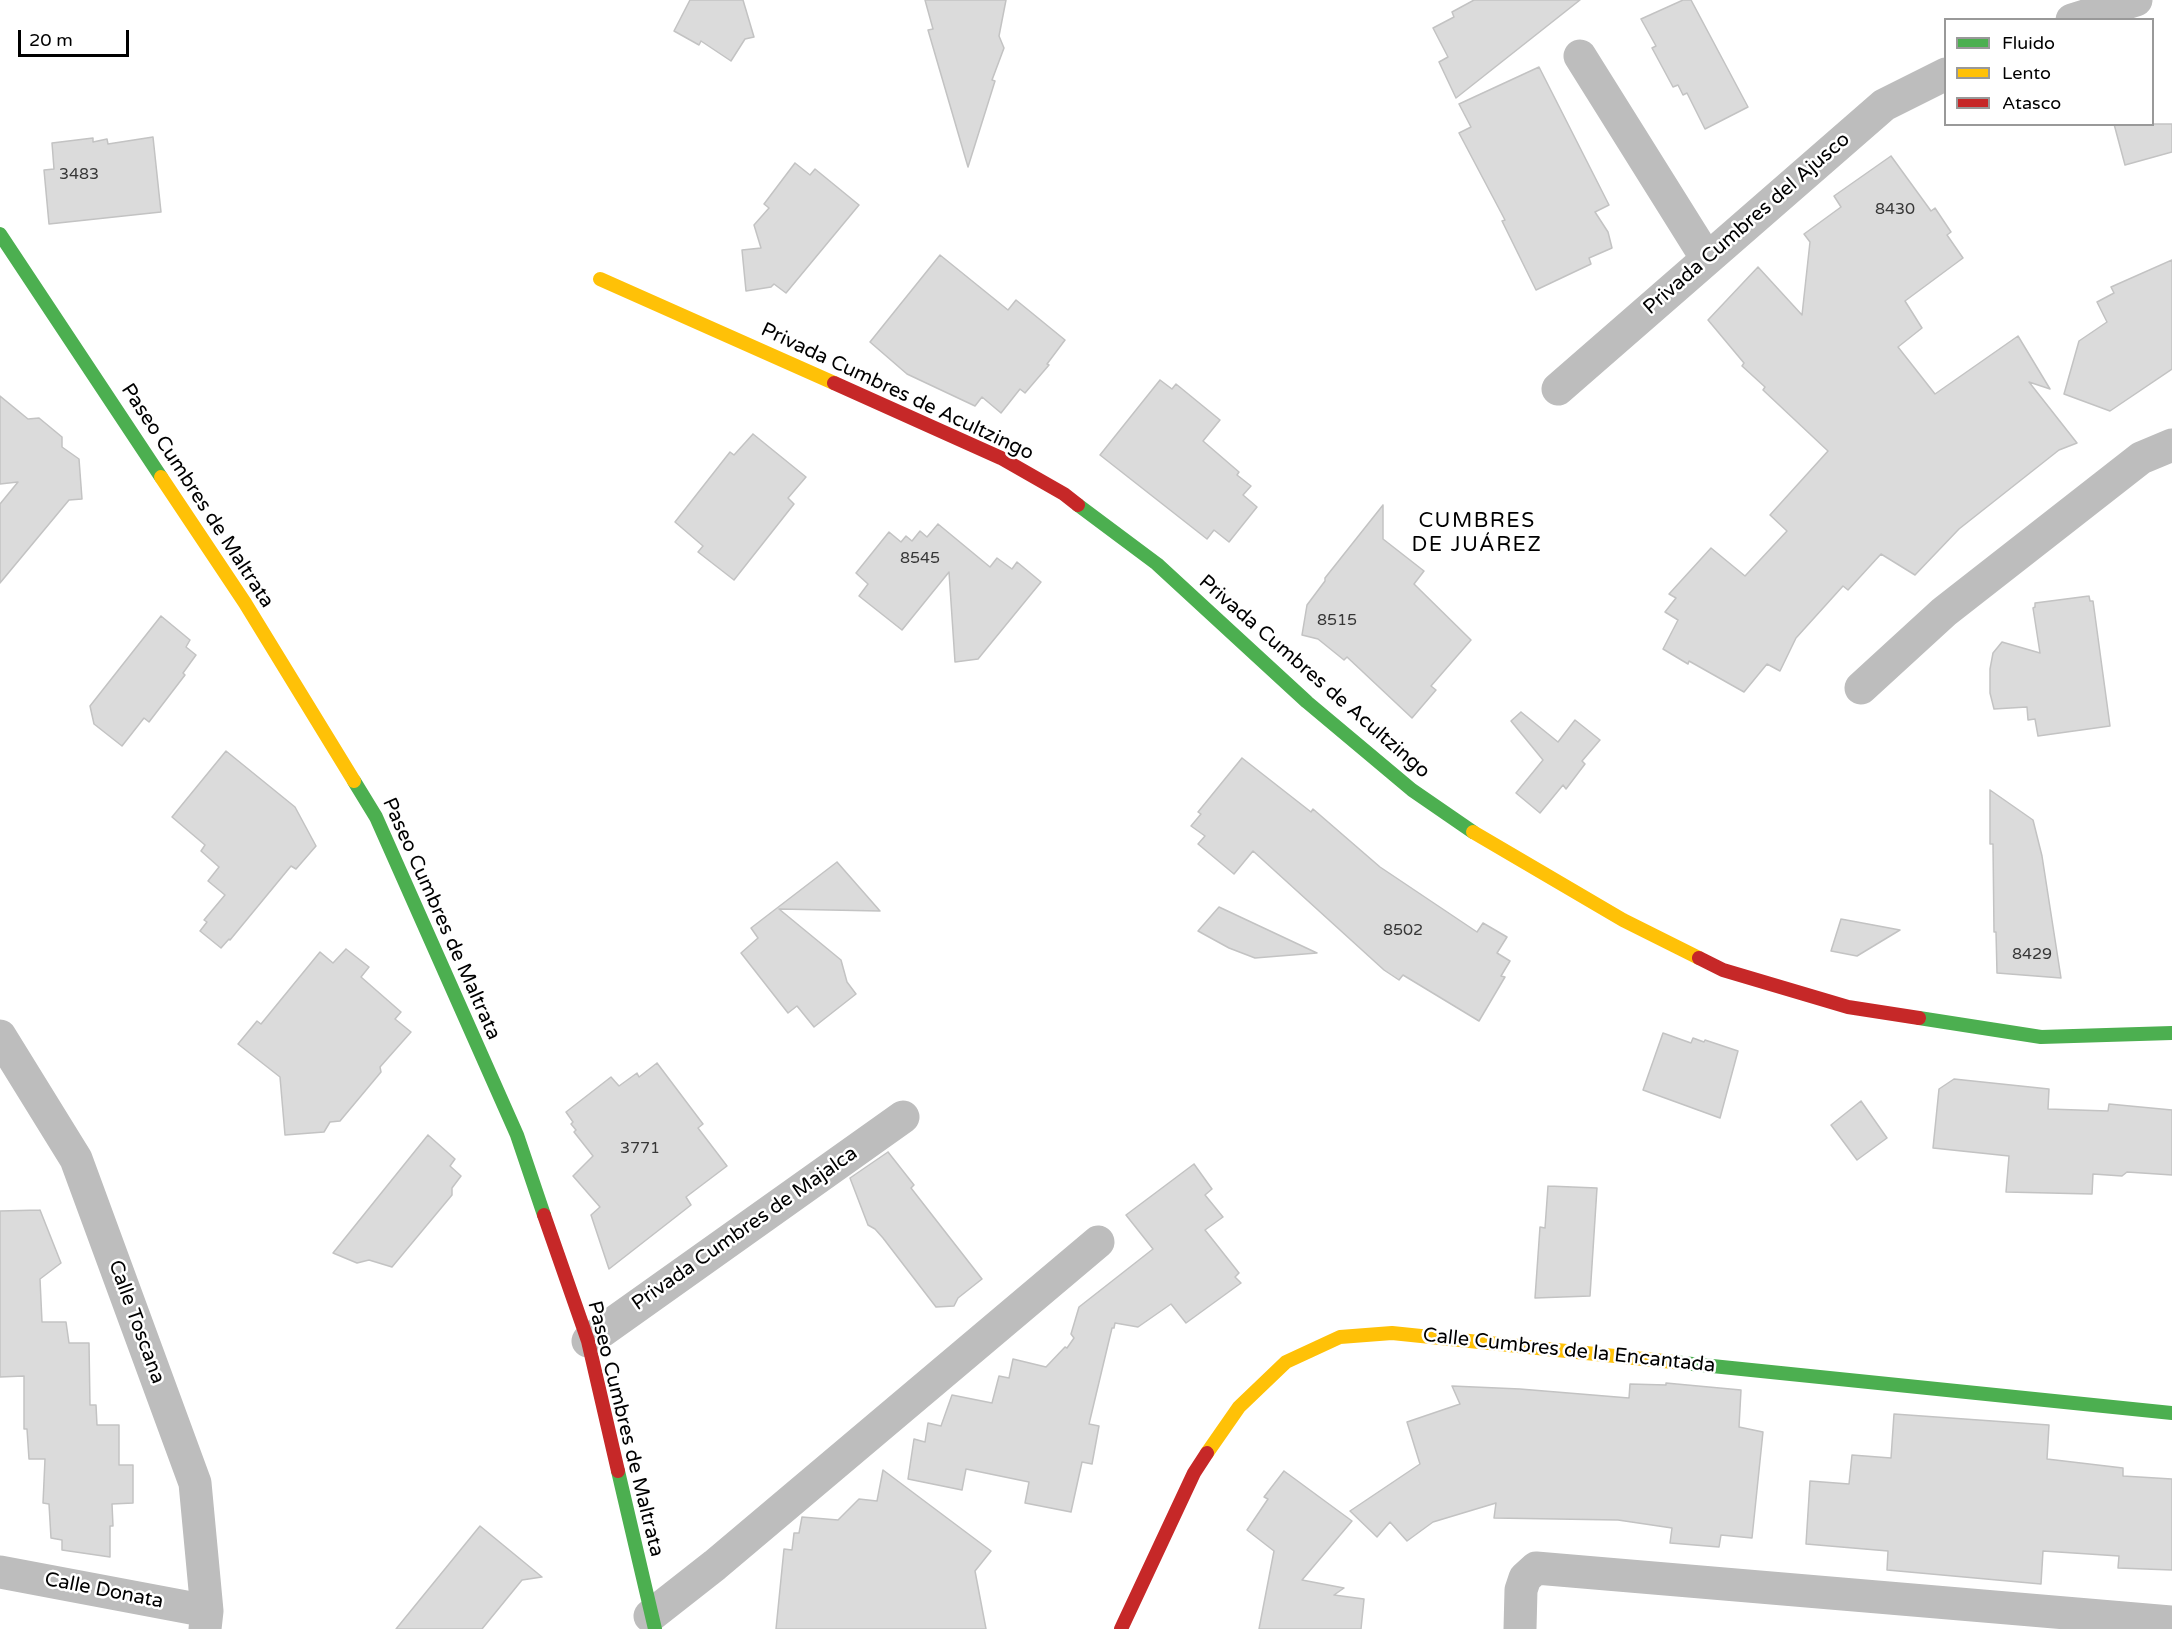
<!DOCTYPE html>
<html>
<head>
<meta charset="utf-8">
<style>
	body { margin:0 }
	#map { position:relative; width:2172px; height:1629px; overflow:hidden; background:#fff; font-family:"Varela Round",sans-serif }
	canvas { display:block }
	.legend { position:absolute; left:1944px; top:18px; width:210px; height:108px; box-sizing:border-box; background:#fff; border:2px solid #999; margin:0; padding:8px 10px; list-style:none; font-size:18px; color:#000 }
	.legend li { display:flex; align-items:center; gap:12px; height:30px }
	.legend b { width:30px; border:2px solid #999 }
	.scale { position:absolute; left:18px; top:30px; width:111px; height:27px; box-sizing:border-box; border:3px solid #000; border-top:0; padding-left:8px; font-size:18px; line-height:21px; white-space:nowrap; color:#000; -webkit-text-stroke:4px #fff; paint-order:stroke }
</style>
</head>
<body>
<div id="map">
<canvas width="2172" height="1629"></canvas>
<ul class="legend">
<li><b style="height:8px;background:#4caf50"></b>Fluido</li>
<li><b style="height:8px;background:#ffc107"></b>Lento</li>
<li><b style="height:8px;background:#c62828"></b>Atasco</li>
</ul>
<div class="scale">20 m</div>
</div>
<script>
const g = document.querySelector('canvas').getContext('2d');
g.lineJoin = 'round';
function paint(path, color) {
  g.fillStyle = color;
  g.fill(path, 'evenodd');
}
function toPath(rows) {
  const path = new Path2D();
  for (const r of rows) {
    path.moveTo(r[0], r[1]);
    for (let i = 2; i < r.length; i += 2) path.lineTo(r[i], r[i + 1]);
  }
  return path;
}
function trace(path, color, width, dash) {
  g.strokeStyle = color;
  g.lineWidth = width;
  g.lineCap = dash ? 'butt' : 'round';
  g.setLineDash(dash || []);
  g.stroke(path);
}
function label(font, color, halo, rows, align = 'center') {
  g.font = font + ' "Varela Round",sans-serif';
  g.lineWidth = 5;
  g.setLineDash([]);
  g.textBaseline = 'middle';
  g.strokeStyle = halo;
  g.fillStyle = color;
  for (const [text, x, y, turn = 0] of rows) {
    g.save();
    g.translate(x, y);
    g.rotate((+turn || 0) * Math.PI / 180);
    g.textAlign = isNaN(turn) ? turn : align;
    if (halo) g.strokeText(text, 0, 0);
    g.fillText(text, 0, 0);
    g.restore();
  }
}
const building = toPath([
	[690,0,743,0,754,37,745,39,731,61,701,41,699,45,674,31,690,0],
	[925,0,1006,0,999,36,1004,48,992,80,995,81,968,167,928,30,933,29,925,0],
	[1474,0,1580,0,1456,98,1439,62,1448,57,1433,28,1454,17,1452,12,1474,0],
	[1683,0,1691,0,1748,107,1705,129,1687,93,1683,95,1678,85,1673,87,1652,48,1656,46,1641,19,1683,0],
	[1539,67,1609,205,1595,212,1608,232,1612,248,1589,258,1591,264,1536,290,1502,221,1505,220,1459,133,1471,127,1459,104,1539,67],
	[2114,124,2172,124,2172,152,2125,165,2114,124],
	[153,137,161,212,49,224,44,170,54,169,52,143,93,138,93,142,107,139,108,144,153,137],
	[1891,156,1931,211,1935,208,1951,232,1947,235,1963,258,1905,301,1922,328,1898,347,1935,394,2018,336,2050,389,2029,382,2077,443,2059,450,1959,529,1915,575,1881,554,1848,590,1843,586,1796,638,1780,671,1767,664,1744,692,1689,661,1688,664,1663,649,1678,620,1665,612,1676,598,1669,594,1711,548,1745,576,1787,531,1770,515,1828,451,1763,390,1765,387,1742,366,1744,363,1708,320,1758,267,1802,315,1810,242,1804,234,1841,207,1834,196,1891,156],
	[795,163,810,175,815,169,859,205,786,293,774,284,771,287,746,291,742,250,761,248,754,225,769,208,764,204,795,163],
	[940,255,1008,310,1016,300,1065,340,1047,364,1049,365,1025,393,1020,389,1001,413,982,397,975,406,907,374,870,342,940,255],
	[2172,260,2172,369,2110,411,2064,394,2079,341,2107,322,2097,302,2114,293,2111,287,2172,260],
	[1160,380,1172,389,1176,384,1220,420,1203,441,1239,472,1237,475,1251,486,1243,495,1257,507,1229,542,1214,530,1207,539,1100,455,1160,380],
	[0,396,28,419,39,418,62,437,62,447,79,459,82,499,69,500,0,583,0,504,18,482,0,484,0,396],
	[753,434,806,477,788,498,794,504,734,580,698,552,703,546,675,522,730,452,734,455,753,434],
	[1383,505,1383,539,1424,571,1414,584,1471,640,1431,686,1436,690,1412,718,1347,657,1344,660,1318,639,1302,635,1307,605,1325,581,1325,578,1383,505],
	[938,524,990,567,997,558,1012,569,1017,562,1041,582,978,659,955,662,949,572,902,630,859,596,868,584,856,573,889,532,901,542,906,536,912,541,920,531,927,537,938,524],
	[2089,596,2090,601,2093,601,2110,726,2038,736,2035,719,2028,720,2027,707,1994,709,1990,693,1990,669,1993,653,2002,642,2040,653,2033,608,2035,607,2035,603,2089,596],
	[161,616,190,640,186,647,196,655,183,673,185,675,149,722,144,718,122,746,94,724,90,706,161,616],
	[1521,712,1558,742,1575,720,1600,740,1582,761,1585,764,1566,789,1563,785,1540,813,1516,793,1543,760,1511,721,1521,712],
	[226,751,295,807,316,846,296,869,291,866,230,940,229,939,221,948,200,931,207,922,204,920,225,895,208,881,219,867,201,851,205,845,172,817,226,751],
	[1242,758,1311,812,1313,809,1380,867,1477,932,1483,923,1507,937,1497,953,1510,961,1501,976,1505,977,1479,1021,1403,975,1399,980,1384,970,1253,851,1234,874,1198,844,1205,836,1191,826,1201,814,1198,812,1242,758],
	[1990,790,2033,820,2042,856,2061,978,1997,973,1996,932,1994,932,1993,844,1990,844,1990,790],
	[837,862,880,911,779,909,841,960,847,982,856,994,814,1027,797,1006,788,1013,741,953,758,938,751,928,837,862],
	[1219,907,1317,953,1255,958,1229,948,1198,931,1219,907],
	[1841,919,1900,930,1857,956,1831,951,1841,919],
	[346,949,369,967,361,977,401,1012,395,1019,411,1032,380,1067,381,1072,340,1121,330,1122,324,1132,285,1135,280,1077,238,1044,257,1021,261,1024,320,952,333,963,346,949],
	[1663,1033,1691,1043,1693,1038,1704,1042,1705,1040,1738,1051,1720,1118,1643,1090,1663,1033],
	[657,1063,703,1124,698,1128,727,1166,686,1197,691,1205,609,1269,591,1215,600,1207,573,1176,593,1156,574,1132,576,1130,571,1124,573,1122,566,1112,611,1077,619,1086,637,1073,639,1077,657,1063],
	[1954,1079,2049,1089,2048,1109,2108,1111,2109,1104,2172,1110,2172,1175,2127,1172,2122,1176,2093,1174,2092,1194,2006,1192,2009,1156,1933,1148,1939,1089,1954,1079],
	[1861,1101,1887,1138,1857,1160,1831,1125,1861,1101],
	[428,1135,455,1159,450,1166,461,1176,452,1188,452,1195,392,1267,369,1260,357,1263,333,1253,428,1135],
	[888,1152,914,1185,911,1188,982,1279,958,1298,954,1306,936,1307,883,1238,875,1229,868,1225,850,1178,888,1152],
	[1194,1164,1212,1189,1205,1195,1223,1217,1205,1230,1239,1273,1235,1277,1241,1283,1186,1323,1171,1304,1138,1327,1115,1323,1114,1328,1112,1328,1089,1424,1099,1426,1092,1464,1082,1462,1071,1512,1025,1503,1029,1482,966,1469,962,1490,908,1479,914,1439,925,1442,928,1423,941,1426,952,1395,992,1403,999,1376,1009,1378,1013,1359,1046,1367,1065,1347,1067,1348,1074,1338,1071,1334,1079,1307,1153,1249,1126,1215,1194,1164],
	[1548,1186,1597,1188,1590,1296,1535,1298,1540,1227,1545,1228,1548,1186],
	[40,1210,61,1263,40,1279,42,1322,66,1322,69,1343,89,1343,90,1405,96,1405,97,1425,119,1425,119,1465,133,1465,133,1503,112,1504,113,1526,110,1526,110,1557,62,1550,62,1540,51,1538,49,1504,43,1503,45,1459,29,1459,27,1429,24,1429,24,1376,0,1377,0,1211,40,1210],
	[1666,1383,1741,1390,1739,1427,1763,1432,1752,1538,1721,1535,1719,1547,1670,1543,1672,1528,1618,1520,1494,1518,1496,1503,1433,1522,1407,1541,1390,1522,1377,1537,1350,1511,1420,1464,1407,1422,1460,1404,1452,1386,1520,1389,1629,1398,1630,1384,1666,1385,1666,1383],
	[1894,1414,2049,1425,2047,1459,2123,1468,2123,1476,2172,1479,2172,1570,2118,1568,2119,1556,2043,1551,2041,1584,1887,1570,1888,1551,1806,1544,1810,1481,1849,1484,1852,1455,1891,1458,1894,1414],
	[883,1470,991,1551,975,1571,986,1629,776,1629,784,1549,792,1550,794,1533,799,1533,802,1517,838,1520,859,1499,877,1501,883,1470],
	[1284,1471,1352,1521,1302,1580,1344,1588,1334,1595,1364,1599,1361,1629,1259,1629,1274,1551,1247,1530,1268,1499,1264,1497,1284,1471],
	[480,1526,542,1577,522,1580,482,1629,396,1629,480,1526]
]);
paint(building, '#dbdbdb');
trace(building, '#c3c3c3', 1.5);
trace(toPath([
	[2072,20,2136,0],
	[1580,56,1707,259],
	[1558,389,1884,105,1946,74],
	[1861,688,1944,612,2141,458,2172,445],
	[0,1036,76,1159,195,1483,207,1611,205,1629],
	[588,1341,903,1117],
	[0,1572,207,1611],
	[650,1616,715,1565,1098,1242],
	[1520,1629,1521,1590,1525,1578,1536,1568,2172,1622]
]), '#bdbdbd', 33);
trace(toPath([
	[0,234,161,477],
	[1078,505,1157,564,1307,702,1412,790,1473,832],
	[354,781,376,817,517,1135,544,1215],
	[1919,1018,2041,1037,2172,1033],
	[1673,1362,2172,1413],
	[618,1471,655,1629]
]), '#4caf50', 14);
trace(toPath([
	[600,279,834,383],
	[161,477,245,603,354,781],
	[1473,832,1623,920,1699,958],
	[1207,1453,1239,1407,1286,1362,1340,1337,1392,1333,1673,1362]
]), '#ffc107', 14);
trace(toPath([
	[834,383,1001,458,1064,494,1078,505],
	[1699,958,1723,970,1848,1007,1919,1018],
	[544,1215,588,1341,618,1471],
	[1121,1629,1194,1473,1207,1453]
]), '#c62828', 14);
label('16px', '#373737', null, [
	["3483",79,175],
	["8430",1895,210],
	["8545",920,559],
	["8515",1337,621],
	["8502",1403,931],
	["8429",2032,955],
	["3771",640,1149]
]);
label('20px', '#000', '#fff', [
	["Privada Cumbres del Ajusco",1747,224,-41],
	["Privada Cumbres de Acultzingo",897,392,25],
	["Paseo Cumbres de Maltrata",197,496,57],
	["Privada Cumbres de Acultzingo",1314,677,41],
	["Paseo Cumbres de Maltrata",441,919,66],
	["Privada Cumbres de Majalca",745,1229,-35],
	["Calle Toscana",136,1322,70],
	["Calle Cumbres de la Encantada",1569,1351,6],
	["Paseo Cumbres de Maltrata",625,1429,76],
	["Calle Donata",104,1591,11]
]);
g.letterSpacing = '1.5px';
label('21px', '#000', '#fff', [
	["CUMBRES",1477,521],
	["DE JUÁREZ",1477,545]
]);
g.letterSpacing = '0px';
</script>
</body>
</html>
